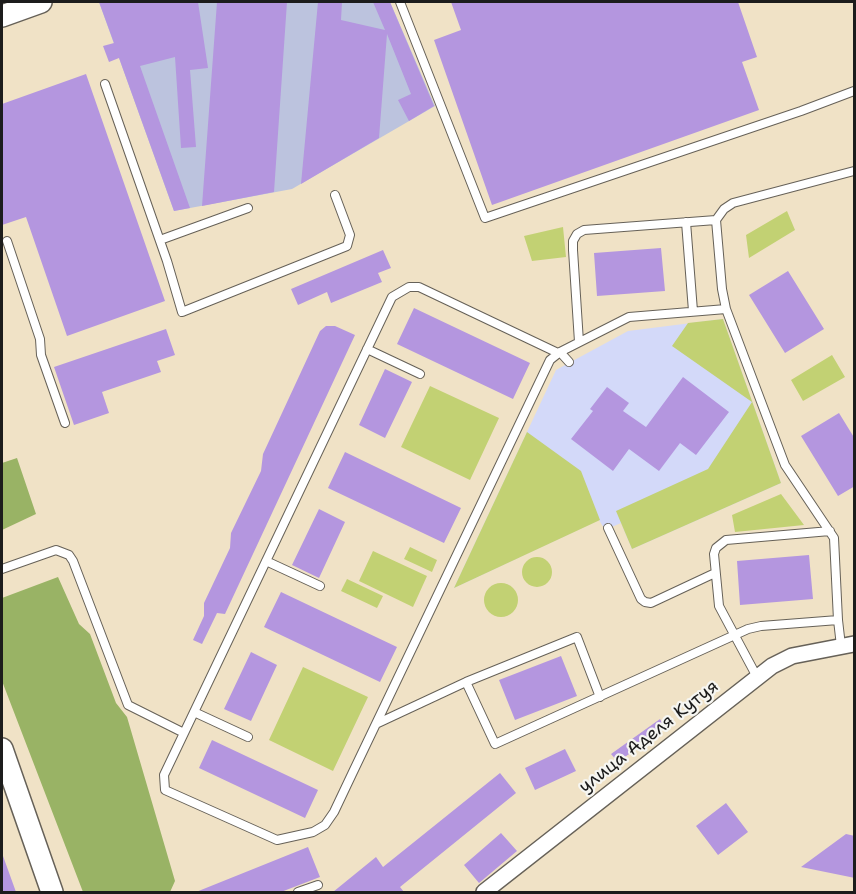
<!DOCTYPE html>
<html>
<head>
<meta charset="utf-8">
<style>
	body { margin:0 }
	#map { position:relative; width:856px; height:894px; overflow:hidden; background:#f0e2c6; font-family:"Shantell Sans",sans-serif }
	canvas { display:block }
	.frame { position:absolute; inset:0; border:3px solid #1c1c1c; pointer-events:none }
</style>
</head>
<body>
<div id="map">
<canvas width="856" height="894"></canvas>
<div class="frame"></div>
</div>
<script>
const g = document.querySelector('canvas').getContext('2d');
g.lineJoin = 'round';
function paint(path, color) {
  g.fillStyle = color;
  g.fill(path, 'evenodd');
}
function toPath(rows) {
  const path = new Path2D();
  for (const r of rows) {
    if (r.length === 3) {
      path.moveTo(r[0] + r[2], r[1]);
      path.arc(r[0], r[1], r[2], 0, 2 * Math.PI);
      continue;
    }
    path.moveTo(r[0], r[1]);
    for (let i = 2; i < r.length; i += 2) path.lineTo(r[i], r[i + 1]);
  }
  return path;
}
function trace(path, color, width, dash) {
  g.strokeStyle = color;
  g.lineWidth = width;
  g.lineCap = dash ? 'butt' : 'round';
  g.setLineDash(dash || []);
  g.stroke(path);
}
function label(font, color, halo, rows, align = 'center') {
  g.font = font + ' "Shantell Sans",sans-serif';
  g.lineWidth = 4.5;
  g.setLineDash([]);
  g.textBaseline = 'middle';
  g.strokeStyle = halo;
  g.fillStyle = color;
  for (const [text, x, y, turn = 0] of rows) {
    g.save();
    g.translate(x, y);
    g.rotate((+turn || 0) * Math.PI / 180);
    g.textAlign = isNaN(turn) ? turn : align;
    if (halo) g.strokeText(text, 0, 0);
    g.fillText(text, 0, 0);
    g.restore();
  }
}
paint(toPath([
	[723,319,781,483,632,549,621,523,605,530,599,520,454,588,556,370,628,331]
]), '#d3d9f9');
paint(toPath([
	[99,2,390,2,435,106,292,189,174,211]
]), '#bcc3de');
paint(toPath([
	[787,211,795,230,749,258,746,235],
	[563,227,566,257,532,261,524,236],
	[723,319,781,483,632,549,616,511,708,469,752,402,672,346,688,323],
	[832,355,845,377,803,401,791,380],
	[430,386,499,418,470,480,401,447],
	[527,432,581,471,600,520,454,588],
	[781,494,804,525,735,532,732,515],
	[410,547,437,560,432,572,404,559],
	[373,551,427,576,413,607,359,581],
	[537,572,15],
	[347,579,383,596,377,608,341,591],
	[501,600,17],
	[303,667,368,697,333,771,269,740]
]), '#c2d173');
paint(toPath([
	[17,458,36,514,2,530,2,463],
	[58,577,79,624,90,634,116,703,127,717,175,881,170,892,83,892,2,681,2,598]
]), '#99b365');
paint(toPath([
	[99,2,198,2,208,68,190,70,196,147,181,148,175,57,140,66,190,208,174,211,119,58,109,62,103,46,114,43],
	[217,2,287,2,274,192,202,206],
	[318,2,342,2,341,20,385,30,373,2,390,2,434,106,409,121,398,100,411,94,387,34,379,138,301,184],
	[451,2,738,2,757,57,742,62,759,110,492,205,434,40,461,30],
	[86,74,165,301,67,336,26,217,2,225,2,104],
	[661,248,665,291,597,296,594,253],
	[383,250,391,268,378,273,382,282,331,303,327,292,298,305,291,289],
	[788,271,824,329,785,353,749,295],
	[414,308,530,363,513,399,397,344],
	[326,326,335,326,355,335,225,614,217,613,202,644,193,640,204,616,204,603,230,548,231,533,261,471,263,454,320,331],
	[166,329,175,355,157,361,161,372,102,392,109,413,74,425,54,367],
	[385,369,412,382,385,438,359,425],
	[683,377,729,412,696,455,680,443,659,471,629,449,613,471,571,439,593,411,590,409,607,387,629,403,623,411,646,427],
	[839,413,855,439,855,486,838,496,801,436],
	[345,452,461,508,444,543,328,488],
	[319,509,345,522,319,578,292,565],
	[809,555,813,599,740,605,737,561],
	[281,592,397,647,380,682,264,627],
	[251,652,277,665,251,721,224,709],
	[561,656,577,696,515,720,499,680],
	[660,719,665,728,618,762,611,754],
	[212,740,318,790,305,818,199,768],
	[565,749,576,771,535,790,525,768],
	[500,773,516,793,400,887,404,892,333,892,376,857,383,867],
	[726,803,748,832,718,855,696,826],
	[501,833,517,851,479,883,464,865],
	[846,834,855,836,855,878,801,867],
	[308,847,320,877,281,892,196,892],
	[3,856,16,892,2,892,2,857]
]), '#b496df');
const lane = toPath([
	[400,2,485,218,801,111,854,91],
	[105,84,167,261,182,312,347,246,350,235,335,195],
	[686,222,693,311],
	[160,240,248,208],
	[7,241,40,339,41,355,65,423],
	[579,342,573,250,573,241,577,234,584,230,716,220],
	[367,349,420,374],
	[560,352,569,362],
	[558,353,419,287,409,287,392,297,164,775,165,790,277,840,313,832,325,825,334,812,352,774,550,360,560,352,629,317,726,309],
	[608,528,641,599,645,602,651,603,715,573],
	[266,561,320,586],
	[2,569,56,550,69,555,73,561,128,705,184,733],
	[841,646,838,620,834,538,785,465,726,309,722,289,716,220,724,209,733,203,854,171],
	[757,677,719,606,714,554,716,548,726,540,830,531],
	[466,682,495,744,748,629,761,626,838,620],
	[194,712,248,737],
	[376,724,466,682,577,637,600,697],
	[298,892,318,885]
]);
const street = toPath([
	[484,892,772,666,792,656,854,644]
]);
const secondary = toPath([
	[2,16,41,2],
	[2,749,52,892]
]);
trace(lane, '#666158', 10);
trace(street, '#666158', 18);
trace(secondary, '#666158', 24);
trace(lane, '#fff', 8);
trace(street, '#fff', 15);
trace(secondary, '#fff', 21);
label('18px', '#1c1c1c', '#f6f6f2', [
	["улица Аделя Кутуя",649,737,-38]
]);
</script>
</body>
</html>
